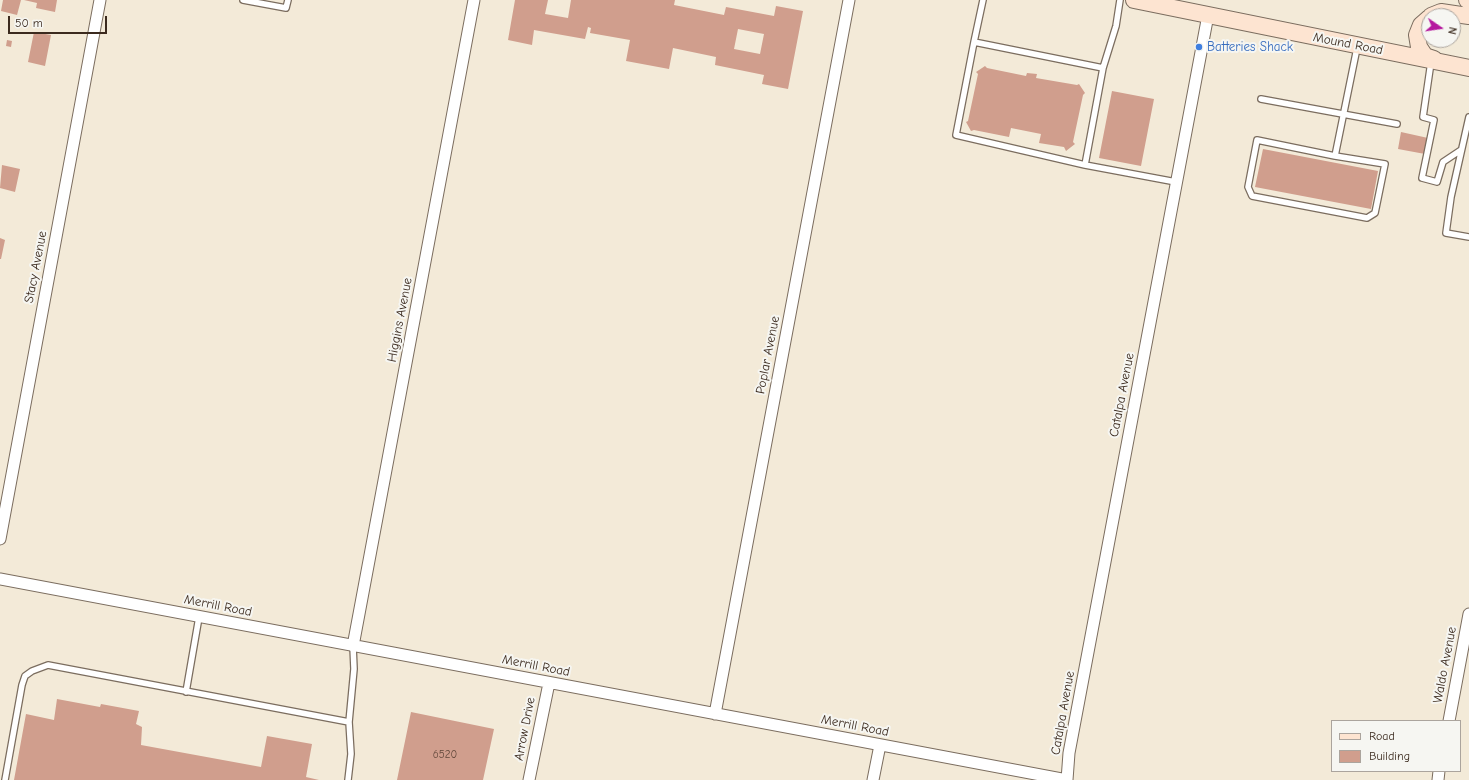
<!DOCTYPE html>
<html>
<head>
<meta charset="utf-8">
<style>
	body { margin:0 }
	#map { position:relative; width:1469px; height:780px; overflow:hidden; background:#f3ead8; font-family:"Comic Neue",sans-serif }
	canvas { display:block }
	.legend { position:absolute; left:1331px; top:720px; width:130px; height:52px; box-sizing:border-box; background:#f6f6f2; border:1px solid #aba49d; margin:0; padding:5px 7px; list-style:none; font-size:12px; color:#3b2a1e }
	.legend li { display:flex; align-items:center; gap:8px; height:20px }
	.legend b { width:20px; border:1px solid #aba49d }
	.north { position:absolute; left:1421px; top:8px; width:40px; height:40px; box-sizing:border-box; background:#f6f6f2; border:1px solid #aba49d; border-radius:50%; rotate:103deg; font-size:11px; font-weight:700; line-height:16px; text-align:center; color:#3b2a1e }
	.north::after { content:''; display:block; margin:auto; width:14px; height:18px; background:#b5179e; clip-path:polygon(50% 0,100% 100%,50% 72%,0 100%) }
	.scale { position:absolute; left:8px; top:16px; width:99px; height:18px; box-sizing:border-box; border:2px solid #3b2a1e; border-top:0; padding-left:5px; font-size:12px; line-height:14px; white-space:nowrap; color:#3b2a1e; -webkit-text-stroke:3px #f6f6f2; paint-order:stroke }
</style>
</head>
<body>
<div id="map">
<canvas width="1469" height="780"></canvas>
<ul class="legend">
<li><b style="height:5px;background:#fde4d1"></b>Road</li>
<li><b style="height:11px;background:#d09e8d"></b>Building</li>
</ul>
<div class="north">N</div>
<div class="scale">50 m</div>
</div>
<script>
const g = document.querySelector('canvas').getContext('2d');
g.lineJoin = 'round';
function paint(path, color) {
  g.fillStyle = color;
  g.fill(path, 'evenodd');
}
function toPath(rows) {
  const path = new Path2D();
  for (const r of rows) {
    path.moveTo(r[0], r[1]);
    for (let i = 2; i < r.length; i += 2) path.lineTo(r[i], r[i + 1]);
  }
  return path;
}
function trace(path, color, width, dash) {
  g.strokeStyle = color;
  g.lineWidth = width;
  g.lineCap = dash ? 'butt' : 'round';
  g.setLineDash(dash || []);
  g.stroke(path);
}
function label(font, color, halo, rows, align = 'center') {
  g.font = font + ' "Comic Neue",sans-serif';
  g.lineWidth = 4;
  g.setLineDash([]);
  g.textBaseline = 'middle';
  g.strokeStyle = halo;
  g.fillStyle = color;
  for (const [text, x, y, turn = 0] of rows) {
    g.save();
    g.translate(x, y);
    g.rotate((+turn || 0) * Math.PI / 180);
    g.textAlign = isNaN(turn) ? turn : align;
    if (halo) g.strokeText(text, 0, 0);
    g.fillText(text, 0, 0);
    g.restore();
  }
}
paint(toPath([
	[3,0,21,0,17,15,1,11],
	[24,0,57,0,55,12,36,8,37,3],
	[515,0,548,0,545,14,568,18,571,0,675,0,674,5,724,15,726,7,774,16,776,6,803,11,788,89,762,84,764,75,715,65,716,57,673,48,669,69,626,61,630,40,590,33,591,28,588,27,585,39,534,30,532,45,508,40],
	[738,29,764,34,760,54,734,49],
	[34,32,51,35,45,66,28,62],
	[7,40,12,41,11,47,6,46],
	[985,66,987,68,1026,76,1027,73,1037,74,1036,78,1077,85,1079,84,1085,93,1083,95,1073,142,1075,144,1066,151,1064,147,1039,143,1041,134,1011,128,1009,137,974,130,971,131,966,122,968,121,978,74,976,72],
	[1112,91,1154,99,1141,166,1099,158],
	[1401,132,1428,138,1425,154,1398,149],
	[1263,149,1378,171,1371,209,1255,187],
	[2,165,20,169,15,192,0,188],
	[0,238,5,240,1,259,0,259],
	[57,699,100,707,101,704,139,711,136,724,142,727,141,745,261,767,267,736,312,744,306,777,319,780,14,780,26,714,54,720],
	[411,712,494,729,483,780,397,780]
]), '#d09e8d');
const lane = toPath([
	[243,0,286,8,288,0],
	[983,0,974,42,1103,68,1116,26,1120,0],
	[974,42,956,135,1085,165],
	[1431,62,1423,117,1434,120,1422,178,1437,182,1443,162,1461,150],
	[1103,68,1085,165,1176,182],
	[1261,99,1397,124],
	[1469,117,1451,197,1446,233,1469,237],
	[1335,156,1385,164,1375,213,1367,218,1252,196,1248,187,1257,140,1335,156,1357,48],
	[186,692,199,617],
	[5,780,22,685,25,676,32,671,48,665,349,722],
	[348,780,351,754,349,722,354,669,353,646]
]);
const street = toPath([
	[0,539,100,0],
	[0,579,1067,780],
	[353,646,474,0],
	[715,714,849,0],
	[1449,721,1469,614],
	[529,780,549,683],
	[873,780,880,745],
	[1067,780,1069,753,1208,15],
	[1438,780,1439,771]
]);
const secondary = toPath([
	[1134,0,1469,68],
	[1467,0,1469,0],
	[1431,16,1441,12,1469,16],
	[1429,18,1421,25,1417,35,1419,47,1425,56,1434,59]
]);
trace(lane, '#7b6d5f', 8);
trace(street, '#7b6d5f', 13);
trace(secondary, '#7b6d5f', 18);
trace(lane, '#fff', 5.5);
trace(street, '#fff', 11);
trace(secondary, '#fde4d1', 16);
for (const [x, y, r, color] of [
	[1199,47,4,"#3f7fe0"]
]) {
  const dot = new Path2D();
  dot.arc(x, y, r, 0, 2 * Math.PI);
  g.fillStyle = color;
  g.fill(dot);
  trace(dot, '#f6f6f2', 1.5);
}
label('11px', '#60473a', null, [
	["6520",445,755]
]);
label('13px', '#3b2a1e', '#f6f6f2', [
	["Mound Road",1348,44,11],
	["Stacy Avenue",36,267,-79],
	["Higgins Avenue",400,320,-79],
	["Poplar Avenue",768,355,-79],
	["Catalpa Avenue",1122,395,-79],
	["Merrill Road",218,606,11],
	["Waldo Avenue",1445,665,-79],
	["Merrill Road",536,666,11],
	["Catalpa Avenue",1063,713,-80],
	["Merrill Road",855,726,11],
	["Arrow Drive",525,729,-79]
]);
label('13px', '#366cbe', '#f6f6f2', [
	["Batteries Shack",1207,47]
], 'left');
</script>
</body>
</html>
